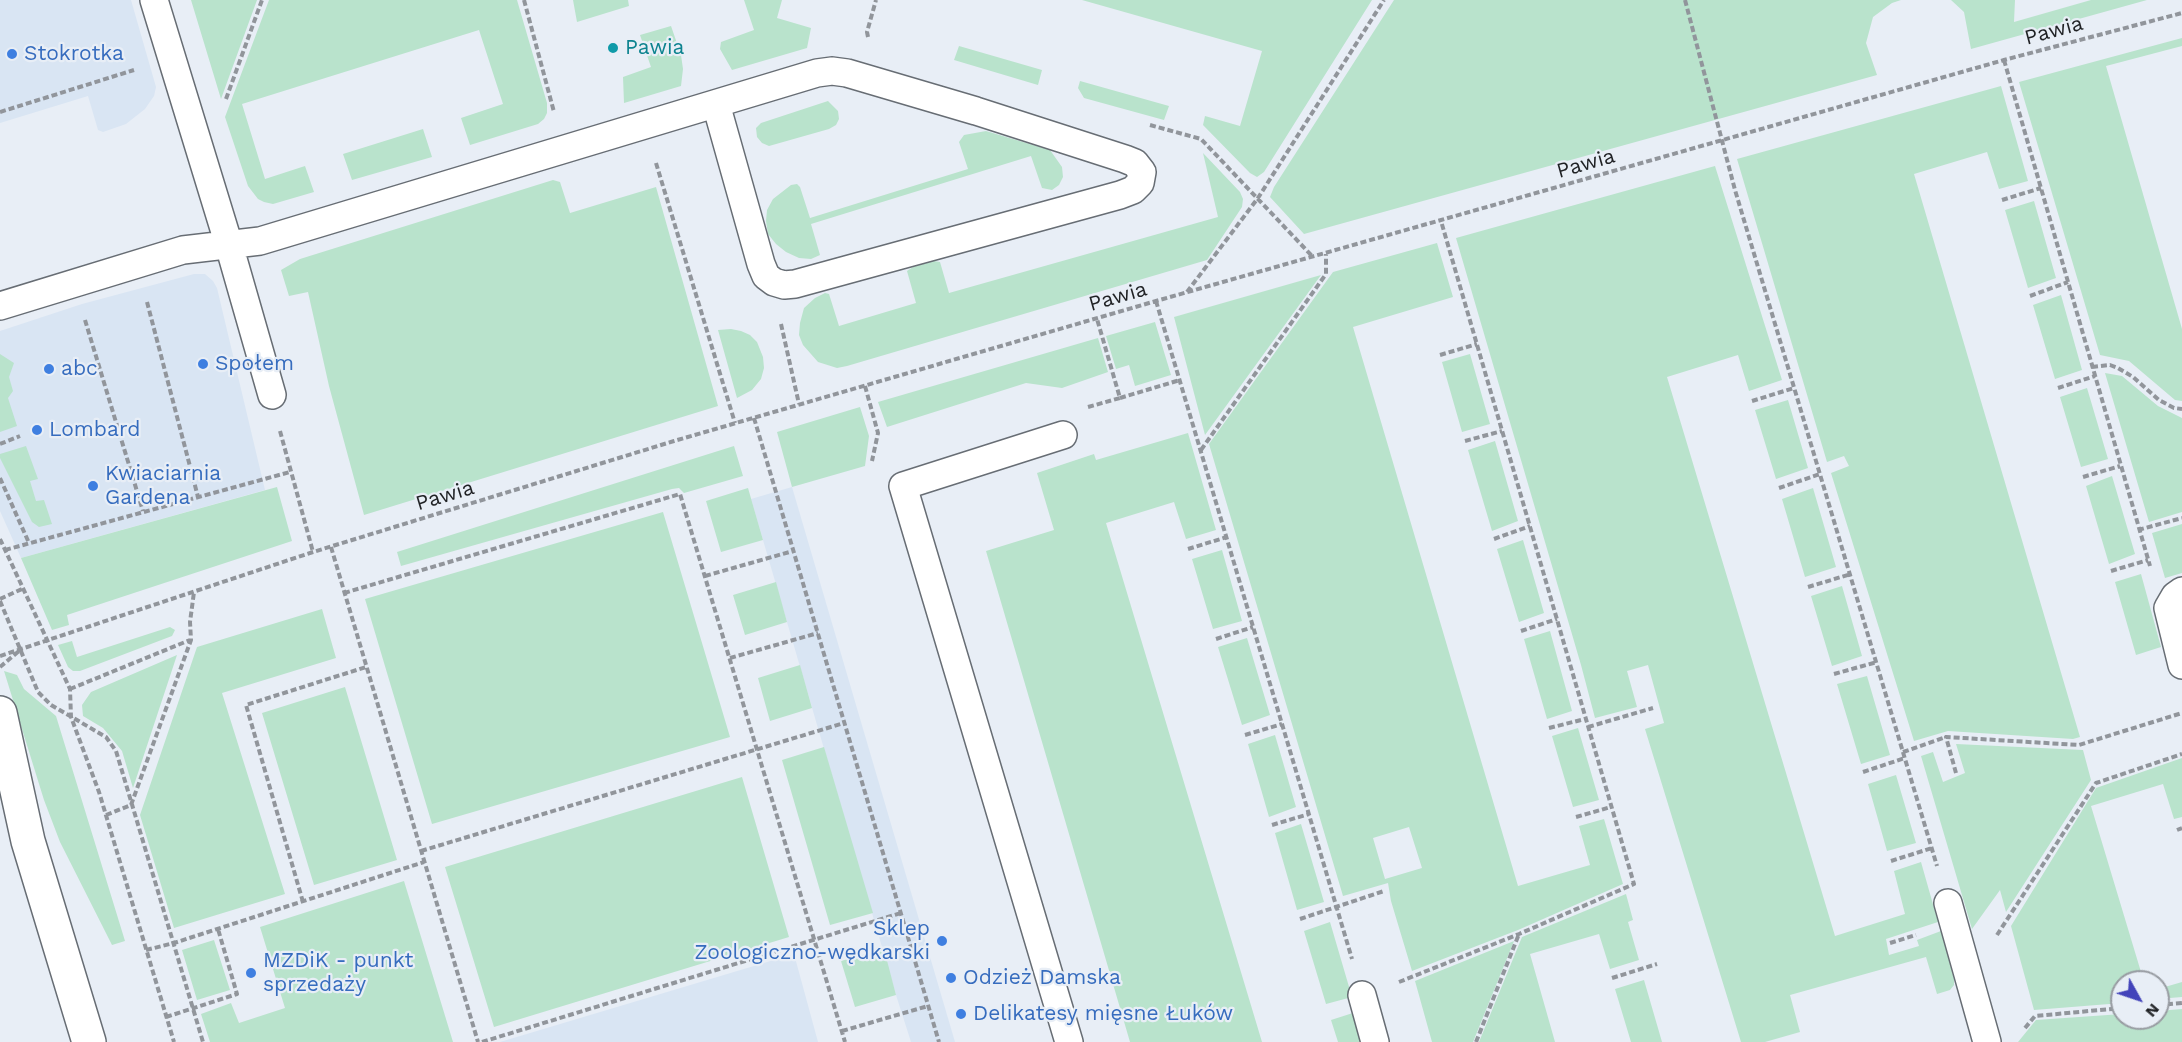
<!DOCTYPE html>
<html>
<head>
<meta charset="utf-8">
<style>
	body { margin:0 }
	#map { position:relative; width:2182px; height:1042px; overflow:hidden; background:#e8eef6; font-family:"Work Sans",sans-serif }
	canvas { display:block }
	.north { position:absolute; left:2110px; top:970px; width:60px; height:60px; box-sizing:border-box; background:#e8eef6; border:2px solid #989ca2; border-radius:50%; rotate:130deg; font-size:16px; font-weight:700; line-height:24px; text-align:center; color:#1f2124 }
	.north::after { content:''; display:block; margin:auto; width:21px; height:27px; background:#4344ba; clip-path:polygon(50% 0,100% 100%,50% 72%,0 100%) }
</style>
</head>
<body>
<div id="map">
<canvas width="2182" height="1042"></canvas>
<div class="north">N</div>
</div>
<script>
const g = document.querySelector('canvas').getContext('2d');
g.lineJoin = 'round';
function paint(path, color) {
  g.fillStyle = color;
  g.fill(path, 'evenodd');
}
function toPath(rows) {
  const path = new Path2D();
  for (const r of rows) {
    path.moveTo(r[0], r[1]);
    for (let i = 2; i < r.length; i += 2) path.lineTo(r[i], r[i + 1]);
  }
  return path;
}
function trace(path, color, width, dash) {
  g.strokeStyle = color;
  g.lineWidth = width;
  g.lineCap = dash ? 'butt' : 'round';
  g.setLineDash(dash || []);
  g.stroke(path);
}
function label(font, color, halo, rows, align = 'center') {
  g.font = font + ' "Work Sans",sans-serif';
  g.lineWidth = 4.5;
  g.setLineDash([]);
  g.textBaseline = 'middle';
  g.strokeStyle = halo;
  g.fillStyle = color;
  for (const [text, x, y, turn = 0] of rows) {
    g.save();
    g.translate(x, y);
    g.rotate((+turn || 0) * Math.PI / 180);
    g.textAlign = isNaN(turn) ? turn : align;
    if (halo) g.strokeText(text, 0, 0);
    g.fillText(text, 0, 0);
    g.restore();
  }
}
paint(toPath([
	[0,0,131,0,156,87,154,96,145,109,126,124,103,132,98,130,88,96,0,123],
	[194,274,205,274,213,281,217,288,265,490,21,558,0,511,0,331,82,304],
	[792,487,955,1042,911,1042,896,995,751,499],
	[794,954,818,1042,500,1042]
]), '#d9e5f3');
paint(toPath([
	[191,0,257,0,221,99],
	[269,0,517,0,547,103,547,113,544,119,538,124,470,145,461,118,503,104,479,30,242,104,265,179,305,166,314,192,273,204,264,202,258,199,248,186,225,117],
	[573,0,628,0,629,6,577,22],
	[744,0,782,0,777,18,811,28,807,48,732,70,720,49,721,42,754,30],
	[1082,0,1372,0,1264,172,1257,177,1250,173,1203,125,1205,116,1240,126,1262,51],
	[1394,0,1901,0,1892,3,1873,17,1866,43,1877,75,1304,234,1270,197,1274,187],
	[1951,0,2015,0,2014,22,2091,0,2147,0,1971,49,1964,12],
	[671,26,681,55,683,69,681,86,624,103,623,77,651,67,640,35],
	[2182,38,2182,46,2106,66,2182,329,2182,401,2175,400,2129,361,2100,355,2019,82],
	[959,46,1042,70,1038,85,954,60],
	[1080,81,1169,106,1164,120,1084,98,1078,88],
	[2001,86,2028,181,1999,189,1987,152,1914,174,2080,737,2073,739,1948,731,1914,741,1831,473,1849,466,1844,456,1827,462,1737,159],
	[828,101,838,111,839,119,836,125,829,129,769,146,762,143,757,137,756,128,761,123],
	[423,129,432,157,352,180,343,154],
	[986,131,1050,150,1062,167,1063,177,1059,185,1052,190,1042,188,1031,156,811,224,820,255,811,259,799,258,786,252,776,244,768,234,766,221,767,210,773,199,791,185,797,184,800,187,810,218,968,169,959,142,964,135],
	[1203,153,1240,192,1243,199,1242,207,1207,260,847,366,837,368,818,362,803,345,799,335,800,323,804,308,815,298,825,293,829,294,839,326,916,303,907,271,913,267,934,261,940,262,949,293,1218,217],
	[1715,166,1782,380,1749,391,1738,355,1667,377,1835,936,1905,914,1894,871,1921,862,1938,922,1886,939,1889,955,1919,946,1917,940,1941,931,1954,979,1954,985,1950,990,1937,994,1926,957,1790,995,1800,1032,1765,1042,1741,1042,1645,729,1664,723,1648,665,1627,671,1637,707,1595,718,1581,665,1456,238],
	[553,180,560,182,570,213,656,187,718,406,364,515,329,386,308,292,289,296,281,270,300,259],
	[2034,201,2056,278,2028,288,2005,210],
	[1437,243,1453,297,1353,327,1518,886,1590,865,1579,826,1604,819,1623,884,1518,930,1412,971,1391,901,1388,883,1343,896,1209,444,1333,272],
	[1409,827,1422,868,1385,879,1373,838],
	[1321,275,1205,435,1174,317],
	[2061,295,2082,370,2055,379,2033,305],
	[1155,322,1171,375,1135,386,1129,365,1116,369,1106,336],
	[731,329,741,331,750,335,757,342,763,357,764,368,761,379,752,390,737,398,718,330],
	[1098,338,1108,372,1062,388,1026,383,887,427,878,402],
	[0,354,14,363,9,377,13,391,8,398,17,426,0,432],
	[1470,354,1490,424,1462,432,1442,362],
	[2105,373,2122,376,2158,406,2182,418,2182,512,2149,522],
	[2087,388,2108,459,2081,467,2060,397],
	[1788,400,1808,468,1776,479,1755,410],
	[860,407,869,436,865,466,792,487,777,432],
	[1188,433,1216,530,1186,539,1174,502,1106,523,1262,1042,1130,1042,986,551,1054,530,1037,473,1094,454,1096,460],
	[1495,441,1518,521,1492,531,1468,450],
	[26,446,38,479,30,481,36,501,44,500,52,524,39,527,32,522,0,458,0,454],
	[734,446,743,476,684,493,679,488,672,489,401,566,397,552],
	[2112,476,2135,554,2109,564,2086,486],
	[277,487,292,541,67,615,69,625,52,630,21,558],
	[748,488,763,540,721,552,706,501],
	[1813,488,1836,567,1805,577,1782,499],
	[663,512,730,737,432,824,365,599],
	[2182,524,2182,573,2165,578,2152,533],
	[1523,540,1544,613,1519,622,1497,549],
	[1222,550,1242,621,1213,629,1192,559],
	[2141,574,2161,647,2136,655,2115,582],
	[776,582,787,622,745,635,733,595],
	[1842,586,1862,656,1832,666,1811,596],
	[322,609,336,658,222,693,285,894,174,928,140,815,197,647],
	[170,627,175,630,172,636,80,671,73,671,68,667,58,645,72,641,77,657],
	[1550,631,1572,711,1547,719,1524,639],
	[1247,638,1270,715,1242,725,1218,647],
	[177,655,133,788,122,751,103,728,83,716,82,705,91,692],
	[800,665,812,708,770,721,758,678],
	[4,671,17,675,24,689,56,716,125,941,112,945,60,842,44,800],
	[1867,676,1890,755,1861,764,1837,684],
	[345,687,397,860,314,885,262,713],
	[1578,728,1599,800,1573,807,1552,736],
	[1275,735,1296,807,1269,817,1248,744],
	[1956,744,2083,750,2091,780,2006,912,2000,890,1972,929,1921,756,1933,752,1943,782,1965,773],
	[824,747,873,913,830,925,782,760],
	[2182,758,2182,817,2174,819,2163,784,2091,806,2144,982,2122,982,2122,1003,2034,1010,2011,926,2096,788],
	[1896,775,1916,843,1887,851,1868,784],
	[742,777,789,937,494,1027,445,867],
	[1301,824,1324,902,1297,910,1275,833],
	[404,881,453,1042,210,1042,201,1014,231,1003,239,1023,285,1008,260,927],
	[1626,894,1633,920,1628,922,1639,960,1610,969,1599,934,1530,954,1555,1042,1479,1042,1522,937],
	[1330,922,1352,997,1326,1004,1304,931],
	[214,940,230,990,197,1000,182,950],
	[1514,941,1473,1042,1432,1042,1415,981],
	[884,949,896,995,855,1007,841,961],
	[1644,980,1662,1042,1631,1042,1615,989],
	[2182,982,2182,997,2158,999,2158,989],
	[2182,1009,2182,1042,2018,1042,2036,1020,2122,1014,2122,1018,2158,1018,2158,1011],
	[1356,1012,1365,1042,1338,1042,1331,1020]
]), '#b9e3cc');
const service = toPath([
	[154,0,229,245,272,395],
	[0,306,183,250,260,241,817,73,832,71,847,73,976,111,1125,159,1135,163,1142,172,1140,183,1133,190,1120,195,795,284,784,285,774,282,766,276,761,264,716,104],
	[1063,435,903,486,1069,1042],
	[2182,591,2175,596,2168,608,2182,665],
	[1948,903,1987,1042],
	[1362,995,1375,1042]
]);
const tertiary = toPath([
	[0,713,28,841,89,1042]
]);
trace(service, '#676d74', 30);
trace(tertiary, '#676d74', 36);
trace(toPath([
	[524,0,554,112],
	[1685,0,1735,190,1937,866],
	[868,37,867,32,876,0],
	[2004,60,2150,566],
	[226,99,262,0],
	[0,112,134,70],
	[1150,125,1201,139,1313,257],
	[656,163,735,423],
	[2002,200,2041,188],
	[1187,292,1258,198,1384,0],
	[2030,296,2068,282],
	[1156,301,1352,959],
	[147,302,198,497],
	[85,320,143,511],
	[781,324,799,404],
	[1440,355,1477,344],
	[2092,367,2110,365,2118,368,2133,377,2159,400,2174,408,2182,409],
	[865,386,878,433,872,461],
	[2058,388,2095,376],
	[1120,398,1180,380],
	[1752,401,1794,388],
	[1088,407,1120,398,1097,319],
	[754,418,939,1042],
	[280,431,313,552],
	[1465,441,1502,431],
	[0,444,20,436],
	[1201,450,1326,274,1326,254],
	[2083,477,2120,466],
	[0,478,29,543],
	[1779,488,1820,474],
	[2138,530,2182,518],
	[0,539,70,689,71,717,99,792,174,1042],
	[1494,539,1530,526],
	[331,547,478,1042],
	[1188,549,1227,537],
	[5,550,290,472],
	[2111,571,2148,560],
	[705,576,793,551],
	[1808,587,1851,574],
	[344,593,680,494,845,1042],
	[0,599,22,589],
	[0,601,38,692,51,705,106,737,116,751,203,1042],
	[1521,631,1557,619],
	[1216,639,1253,627],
	[0,656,313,552,674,441,1156,301,2004,60,2182,13],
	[730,658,818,633],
	[0,667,19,651],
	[1834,674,1877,662],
	[70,689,190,640],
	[1588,727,1653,708],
	[1549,728,1585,719],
	[1245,735,1282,724],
	[1903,752,1946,737],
	[1863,772,1905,758],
	[1956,773,1946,737,2079,745,2182,713],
	[106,815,131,805,191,640,190,622,194,592],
	[1576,817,1611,807],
	[1272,825,1309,814],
	[2177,830,2182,828],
	[421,851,844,723],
	[1891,861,1932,848],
	[303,902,246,705,366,667],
	[1300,919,1384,891],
	[1997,935,2096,783,2182,754],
	[1890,943,1916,935],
	[146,950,174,943,424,862],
	[1612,978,1657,964],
	[1399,982,1519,934,1634,884,1441,221],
	[2158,1005,2182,1003],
	[166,1017,237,994,218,929],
	[2025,1028,2035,1016,2122,1008],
	[842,1031,928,1006],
	[482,1042,901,913],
	[1476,1042,1519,934]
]), '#91959b', 4, [6, 3]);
trace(service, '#fff', 27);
trace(tertiary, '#fff', 33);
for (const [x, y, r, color] of [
	[613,48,6,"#0f9aa8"],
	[12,54,6,"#3f7fe0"],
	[203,364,6,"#3f7fe0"],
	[49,369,6,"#3f7fe0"],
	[37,430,6,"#3f7fe0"],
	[93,486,6,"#3f7fe0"],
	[942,941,6,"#3f7fe0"],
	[251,973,6,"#3f7fe0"],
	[951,978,6,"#3f7fe0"],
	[961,1014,6,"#3f7fe0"]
]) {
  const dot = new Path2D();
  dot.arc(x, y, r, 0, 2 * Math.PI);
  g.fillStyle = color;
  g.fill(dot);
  trace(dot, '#e8eef6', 2);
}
label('21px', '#1f2124', '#e8eef6', [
	["Pawia",2054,31,-15],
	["Pawia",1586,164,-16],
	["Pawia",1118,297,-16],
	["Pawia",445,496,-17]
]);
label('21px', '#0d838f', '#e8eef6', [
	["Pawia",625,48]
], 'left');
label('21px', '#366cbe', '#e8eef6', [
	["Stokrotka",24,54],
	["Społem",215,364],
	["abc",61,369],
	["Lombard",49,430],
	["Kwiaciarnia",105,474],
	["Gardena",105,498],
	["Sklep",930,929,"right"],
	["Zoologiczno-wędkarski",930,953,"right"],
	["MZDiK - punkt",263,961],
	["sprzedaży",263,985],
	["Odzież Damska",963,978],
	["Delikatesy mięsne Łuków",973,1014]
], 'left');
</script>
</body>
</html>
